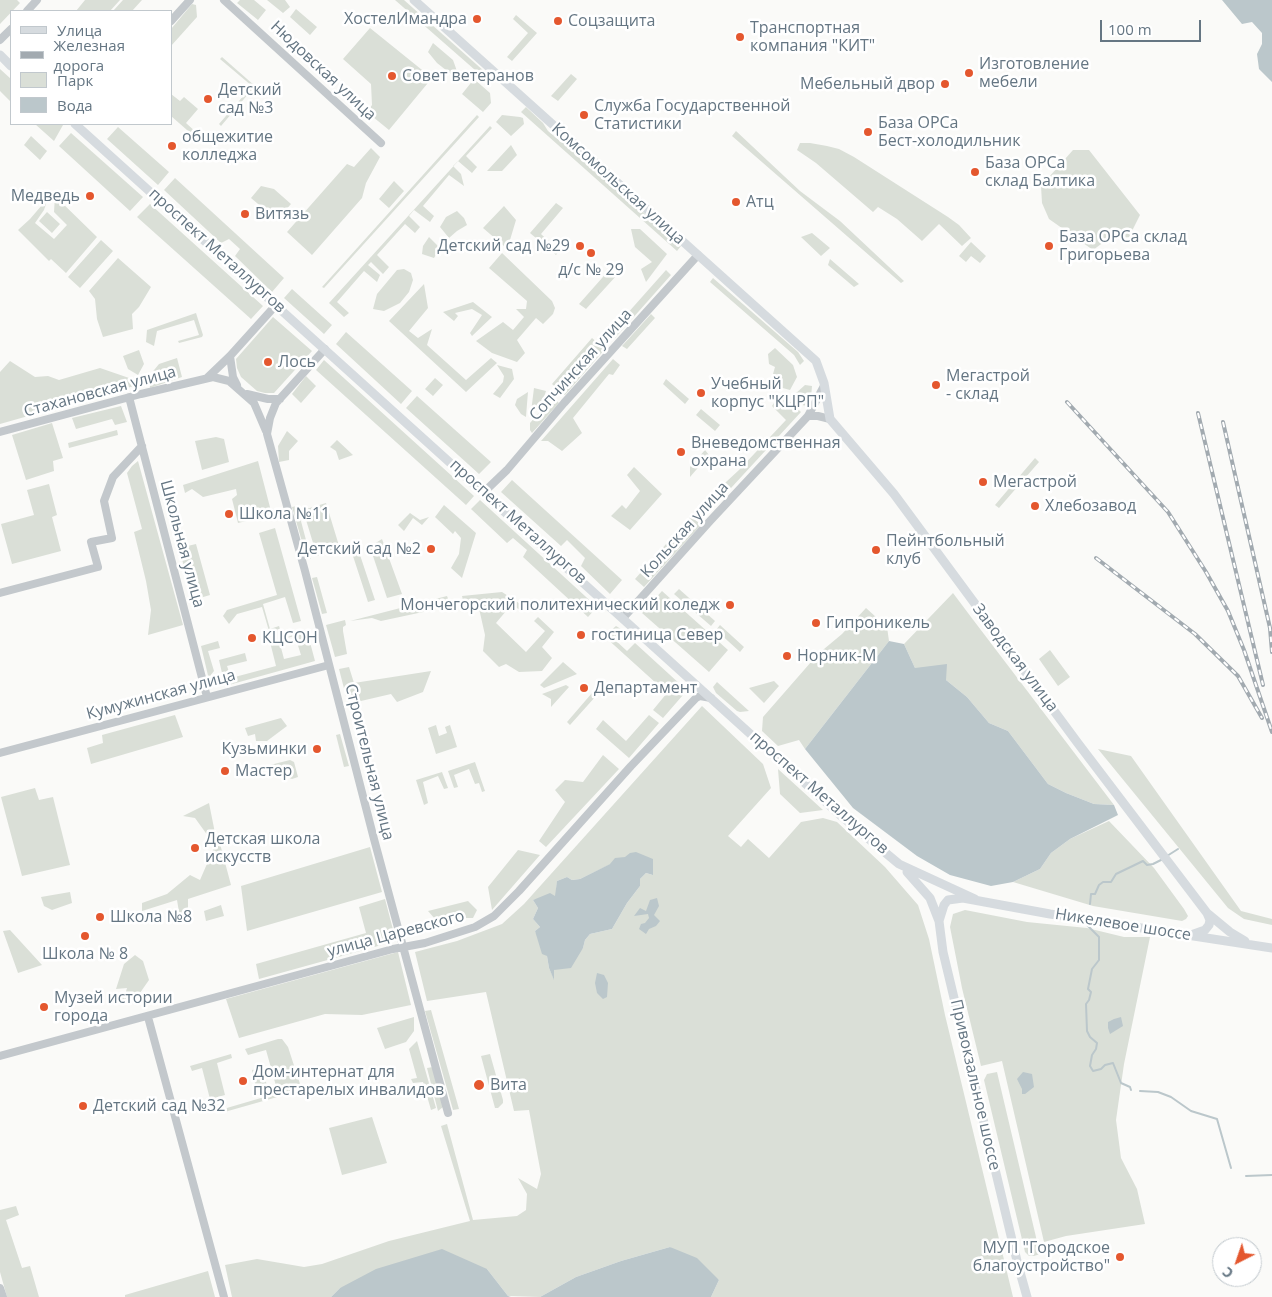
<!DOCTYPE html>
<html>
<head>
<meta charset="utf-8">
<style>
	body { margin:0 }
	#map { position:relative; width:1272px; height:1297px; overflow:hidden; background:#fafaf8; font-family:"Open Sans",sans-serif }
	canvas { display:block }
	.legend { position:absolute; left:10px; top:10px; width:162px; height:115px; box-sizing:border-box; background:#fff; border:1px solid #c1c8cd; margin:0; padding:6px 9px; list-style:none; font-size:15px; color:#657683 }
	.legend li { display:flex; align-items:center; gap:10px; height:25px }
	.legend b { width:25px; border:1px solid #c1c8cd }
	.north { position:absolute; left:1212px; top:1237px; width:50px; height:50px; box-sizing:border-box; background:#fff; border:1px solid #c1c8cd; border-radius:50%; rotate:221deg; font-size:14px; font-weight:700; line-height:20px; text-align:center; color:#657683 }
	.north::after { content:''; display:block; margin:auto; width:18px; height:22px; background:#e4572e; clip-path:polygon(50% 0,100% 100%,50% 72%,0 100%) }
	.scale { position:absolute; left:1100px; top:20px; width:101px; height:22px; box-sizing:border-box; border:2px solid #657683; border-top:0; padding-left:6px; font-size:15px; line-height:18px; white-space:nowrap; color:#657683; -webkit-text-stroke:4px #fff; paint-order:stroke }
</style>
</head>
<body>
<div id="map">
<canvas width="1272" height="1297"></canvas>
<ul class="legend">
<li><b style="height:6px;background:#d6dbdf"></b>Улица</li>
<li><b style="height:6px;background:#a2aab0"></b>Железная дорога</li>
<li><b style="height:14px;background:#dadfd7"></b>Парк</li>
<li><b style="height:14px;background:#bbc7cb"></b>Вода</li>
</ul>
<div class="north">С</div>
<div class="scale">100 m</div>
</div>
<script>
const g = document.querySelector('canvas').getContext('2d');
g.lineJoin = 'round';
function paint(path, color) {
  g.fillStyle = color;
  g.fill(path, 'evenodd');
}
function toPath(rows) {
  const path = new Path2D();
  for (const r of rows) {
    path.moveTo(r[0], r[1]);
    for (let i = 2; i < r.length; i += 2) path.lineTo(r[i], r[i + 1]);
  }
  return path;
}
function trace(path, color, width, dash) {
  g.strokeStyle = color;
  g.lineWidth = width;
  g.lineCap = dash ? 'butt' : 'round';
  g.setLineDash(dash || []);
  g.stroke(path);
}
function label(font, color, halo, rows, align = 'center') {
  g.font = font + ' "Open Sans",sans-serif';
  g.lineWidth = 5;
  g.setLineDash([]);
  g.textBaseline = 'middle';
  g.strokeStyle = halo;
  g.fillStyle = color;
  for (const [text, x, y, turn = 0] of rows) {
    g.save();
    g.translate(x, y);
    g.rotate((+turn || 0) * Math.PI / 180);
    g.textAlign = isNaN(turn) ? turn : align;
    if (halo) g.strokeText(text, 0, 0);
    g.fillText(text, 0, 0);
    g.restore();
  }
}
paint(toPath([
	[0,0,17,0,20,3,0,24],
	[85,0,120,0,110,11,76,11],
	[123,0,142,0,132,11,113,11],
	[240,0,254,0,266,10,258,20,237,3],
	[267,0,285,0,290,7,283,13],
	[395,0,404,0,494,80,491,84],
	[192,4,196,5,197,17,171,46,171,29],
	[296,9,317,27,310,35,290,17],
	[516,15,537,33,512,61,507,57,528,33,513,19],
	[370,28,432,78,389,130,367,112,372,105,371,84,343,59],
	[433,43,453,60,458,74,451,74,437,63,428,52],
	[222,57,255,86,221,126,219,124,252,86,220,59],
	[0,69,11,79,11,102,0,91],
	[571,74,577,79,558,101,551,96],
	[474,79,490,93,491,103,483,112,462,94],
	[171,94,180,101,184,97,198,109,186,123,198,134,195,137,171,116],
	[526,107,543,123,548,131,559,140,566,143,681,246,677,251,521,112],
	[477,115,479,117,324,288,322,287],
	[502,115,520,117,523,118,524,124,511,136,496,122],
	[35,124,62,124,63,125,54,141],
	[490,126,492,128,466,156,477,167,472,173,458,161,453,166,461,174,464,186,449,175,423,206,434,216,430,222,414,210,409,216,420,227,415,233,405,224,377,255,389,267,383,274,371,262,368,265,380,275,377,282,364,271,337,302,349,313,344,317,329,303],
	[118,127,169,172,158,185,107,139],
	[736,131,800,191,840,221,904,281,901,283,732,136],
	[71,133,143,197,130,211,59,146],
	[31,136,47,151,40,160,24,145],
	[800,143,810,143,827,146,839,149,854,157,948,217,959,225,971,238,962,246,939,224,922,241,897,219,878,207,873,212,816,163,797,150],
	[511,145,517,155,502,171,487,171],
	[371,148,380,157,366,183,362,198,312,255,287,232,347,164,354,167],
	[1073,150,1089,150,1140,215,1129,237,1108,239,1093,250,1049,219,1042,203,1041,186],
	[175,178,284,278,272,292,235,256,240,249,229,239,221,243,164,190],
	[394,181,404,191,389,208,379,199],
	[261,186,274,189,291,204,277,220,251,198],
	[55,196,97,237,66,273,51,259,49,261,18,230,30,219,48,198,44,210,35,223,54,239,67,225,54,212],
	[556,203,563,208,541,234,559,251,556,255,530,233],
	[150,204,263,306,251,319,137,217],
	[504,206,516,220,510,240,504,246,483,228],
	[457,211,464,218,467,225,457,231,449,238,440,227,446,217],
	[47,212,60,224,52,233,39,221],
	[631,229,640,229,667,254,646,282,641,269,652,262,635,247],
	[812,233,830,248,821,256,801,237],
	[429,237,440,248,434,258,422,254,423,246],
	[101,240,113,251,80,288,68,277],
	[971,242,986,256,980,263,971,256,966,262,959,256],
	[502,253,552,301,555,308,553,314,543,324,536,318,517,340,525,353,517,362,492,353,476,341,503,322,513,330,524,317,516,309,526,309,527,301,489,268],
	[118,258,151,287,139,307,132,314,133,329,103,337,97,319,95,299,89,291],
	[830,259,859,284,854,287,828,265],
	[404,269,411,273,413,280,409,292,400,303,384,311,373,309,377,294,397,270],
	[610,269,617,275,586,309,579,304],
	[666,270,671,275,615,338,610,333],
	[713,278,798,352,804,361,800,365,794,355,710,282],
	[424,284,428,308,409,331,418,338,432,329,427,345,466,380,491,358,497,363,466,392,389,321],
	[292,289,332,325,324,334,284,298],
	[473,302,492,317,472,336,470,333,482,315,472,309,455,313,458,316,454,321,443,312],
	[196,313,203,335,202,337,179,343,178,341,199,335,194,320,157,331,154,346,146,342,147,330],
	[651,314,655,318,627,349,622,346],
	[273,317,312,351,274,393,265,393,257,391,241,377,237,368,236,359],
	[346,332,412,391,401,404,336,344],
	[592,338,605,349,565,395,552,384],
	[775,348,793,365,797,377,790,390,779,387,778,378,773,374,775,367,769,364,768,354],
	[139,350,144,364,138,375,128,369,123,356],
	[177,358,182,377,150,388,150,375,159,364],
	[613,359,620,365,613,375,609,374,573,418,582,433,562,451,548,441,541,441],
	[324,360,474,496,466,505,316,370],
	[10,361,35,377,48,376,59,380,100,368,132,379,134,386,0,424,0,372],
	[497,365,512,369,514,379,500,398,493,394,503,382,504,376],
	[306,376,316,386,301,403,292,394],
	[435,378,443,385,433,396,425,389],
	[666,379,689,399,685,404,663,384],
	[805,385,812,386,811,398,804,406,795,394],
	[534,388,546,391,544,397,532,414,531,412],
	[528,392,527,404,526,417,521,414,515,405,517,399],
	[417,396,491,462,479,474,406,408],
	[553,397,559,403,532,433,530,430,530,423],
	[777,398,788,400,801,412,708,513,700,506,739,470,786,420,772,406],
	[121,406,127,422,115,425,112,419,76,429,72,418],
	[701,409,720,425,715,431,696,415],
	[52,423,63,458,53,461,54,471,26,480,12,435],
	[117,430,118,435,69,448,68,443],
	[287,431,298,441,289,451,289,460,279,462,278,446],
	[216,437,224,439,229,462,202,470,195,441],
	[337,440,353,455,339,460,336,451,330,447],
	[705,450,709,455,690,477,690,467],
	[1035,458,1039,462,999,508,995,505],
	[138,461,183,625,148,635,151,610,146,581,134,532,142,529,127,473,132,466],
	[258,461,272,515,238,523,232,499,237,495,236,489,203,497,192,489,185,493,183,485],
	[634,467,662,494,630,530,611,516,622,505,626,509,640,491,627,475],
	[512,480,622,580,610,594,581,566,585,558,567,540,561,546,501,492],
	[49,484,57,515,52,517,61,551,12,564,1,524,34,515,27,490],
	[480,500,597,607,588,617,523,557,527,550,513,538,507,543,471,509],
	[326,503,340,549,317,556,303,510],
	[444,505,476,533,462,578,451,568,459,554,461,538,455,531,453,534,435,517],
	[297,506,311,559,307,559,292,507],
	[410,513,420,520,429,517,422,525,413,518,404,531,398,525],
	[691,516,701,525,644,587,635,579],
	[275,528,301,621,293,623,285,597,263,604,270,629,279,626,280,629,269,631,262,607,237,614,229,624,223,616,227,610,277,595,259,533],
	[382,539,402,594,387,598,373,556,369,555,366,549],
	[196,544,210,595,193,600,179,548],
	[358,549,375,600,368,602,352,553],
	[317,577,327,613,322,614,312,578],
	[679,589,715,621,711,626,674,594],
	[662,591,728,650,709,672,642,613],
	[502,592,525,607,522,612,512,604,496,623,526,652,545,631,534,621,538,617,554,632,542,647,552,658,542,671,519,672,506,664,499,667,483,651,485,635,478,604,464,604,462,596],
	[953,593,971,617,1114,805,1094,804,1066,793,1048,784,1008,731,989,723,967,697,946,680,915,668,904,644],
	[447,596,451,606,381,621,372,618,350,621],
	[866,608,887,627,889,641,805,749,799,740,778,746,762,731,763,717,818,654,842,634],
	[345,620,346,625,343,627,343,631,347,654,335,657,326,625],
	[720,625,744,647,740,652,716,630],
	[616,626,621,629,614,639,627,651,635,643,681,685,678,688,683,695,663,718,653,710,667,693,604,636],
	[307,631,315,661,225,686,219,660,245,653,247,661,227,666,231,678,276,666,270,642],
	[295,636,301,655,284,659,279,640],
	[218,641,220,648,208,651,214,671,210,676,213,687,211,688,201,646],
	[1050,650,1070,677,1058,686,1039,659],
	[563,662,577,674,544,688,540,685],
	[349,667,354,683,431,671,423,692,397,702,391,694,348,704,339,669],
	[774,681,779,686,764,703,749,688],
	[717,682,749,711,740,712,737,711,716,693,713,687],
	[566,685,569,687,551,707,551,699,542,694],
	[592,693,596,696,570,725,567,722],
	[702,706,763,764,771,788,728,836,741,847,748,839,769,858,801,822,823,818,837,822,885,867,918,905,929,939,945,1015,1013,1297,711,1297,719,1280,670,1247,621,1261,576,1277,540,1297,508,1296,487,1269,340,1288,331,1297,232,1297,225,1265,257,1259,304,1267,322,1264,389,1241,470,1221,441,1126,447,1124,473,1220,517,1216,526,1210,527,1194,518,1178,537,1189,541,1174,529,1110,514,1111,486,992,427,1001,415,952,457,941,502,924,524,904],
	[625,857,653,875,646,873,640,879,640,886,627,903,612,929,590,934,585,940,583,948,554,970,554,979,549,968,547,956,535,931,540,927,533,919,538,908,533,900,556,896,557,881,567,877,572,880,580,879],
	[175,715,183,737,91,764,87,748,103,743,102,735],
	[649,715,659,723,629,758,596,729,603,720,626,741],
	[281,718,287,726,267,741,256,741,255,734,248,736,245,728],
	[436,725,439,736,447,733,445,727,450,725,457,747,436,754,428,728],
	[340,734,349,766,344,767,336,735],
	[1098,749,1131,756,1241,911,1272,919,1272,925,1244,919,1228,908],
	[603,755,619,769,546,847,539,841,565,802,555,790,565,780,583,782],
	[290,760,294,762,298,777,292,779,266,769,266,766],
	[475,762,485,791,482,792,479,783,475,784,469,769,454,775,458,787,454,788,448,771],
	[778,769,823,810,800,813,780,794],
	[442,772,448,788,444,789,438,776,423,782,428,803,424,805,416,780],
	[35,788,39,800,53,797,70,865,22,876,1,797],
	[209,803,215,833,208,836,195,818,183,816],
	[1109,821,1154,868,1184,909,1188,916,1186,919,1182,921,1093,906,1013,882,1040,869,1051,853,1070,839],
	[219,840,231,885,188,899,188,917,180,918,177,900,142,911,142,903,167,894,190,875,200,880,213,850],
	[370,847,382,892,247,931,241,886],
	[518,850,540,855,492,910,488,887],
	[70,892,72,903,52,910,44,906,41,897],
	[385,899,396,941,259,979,256,964,366,933,359,907],
	[468,901,477,910,473,918,463,918,453,914,435,919,428,911],
	[221,905,224,916,206,921,204,911],
	[965,910,1027,922,1087,928,1124,937,1150,937,1124,1064,1116,1120,1121,1158,1137,1189,1145,1224,1066,1236,1044,1242,1002,1061,981,1066,962,988,950,927,953,914],
	[10,930,42,965,18,973,3,931],
	[398,952,411,1005,362,1015,325,1014,239,1038,226,999],
	[135,955,143,961,149,980,135,1000,114,1005,115,1001,125,995,127,988,116,989,124,964],
	[431,1010,459,1109,453,1110,425,1011],
	[414,1017,414,1031,406,1042,385,1049,377,1028],
	[278,1039,282,1039,288,1047,302,1090,221,1113,220,1110,278,1093,266,1050,248,1055,245,1049],
	[417,1041,436,1108,431,1110,423,1082,413,1083,411,1079,417,1078,409,1049],
	[231,1054,232,1058,217,1063,225,1095,210,1099,202,1068,192,1071,190,1066],
	[490,1054,503,1100,503,1103,498,1108,495,1108,481,1056],
	[433,1067,443,1107,438,1111,427,1068],
	[262,1068,268,1089,257,1092,252,1070],
	[997,1072,1040,1254,1034,1256,1029,1256,1025,1252,984,1080,987,1074],
	[372,1117,387,1163,342,1175,329,1128],
	[16,1206,19,1215,6,1220,22,1268,30,1266,39,1297,7,1297,0,1272,0,1210],
	[208,1271,215,1297,125,1297,125,1295]
]), '#dadfd7');
paint(toPath([
	[1222,0,1272,0,1272,82,1259,69,1257,54,1262,44,1262,33,1252,22,1242,24],
	[889,641,904,644,915,668,947,664,946,680,967,697,989,723,1008,731,1048,784,1066,793,1094,804,1114,805,1118,815,1070,839,1051,853,1040,869,1013,882,991,886,950,875,917,856,853,808,805,749],
	[636,852,653,859,653,875,646,873,640,879,640,886,627,903,612,929,590,934,585,940,583,948,571,968,554,970,554,980,549,968,547,956,542,954,535,931,540,927,533,919,538,908,533,900,550,893,555,896,557,881,567,877,572,880,580,879,610,864,615,858,625,857,630,853],
	[657,898,659,906,654,915,660,921,656,926,649,929,646,934,639,929,641,924,645,923,649,918,648,914,634,916,640,908,646,911,650,900],
	[597,973,604,975,608,983,607,997,603,999,597,993,595,983],
	[1121,1017,1123,1026,1110,1034,1108,1028,1108,1022,1114,1019],
	[1023,1072,1032,1074,1034,1087,1025,1094,1022,1094,1022,1089,1017,1079],
	[670,1247,697,1258,719,1280,711,1297,540,1297,576,1277,621,1261],
	[442,1249,487,1269,508,1296,511,1297,331,1297,340,1288,376,1269]
]), '#bbc7cb');
trace(toPath([
	[1167,856,1178,849],
	[1090,904,1091,894,1095,894,1099,885,1103,882,1111,882,1116,874,1143,861,1147,865,1153,864,1163,859],
	[1087,925,1099,937,1099,960,1092,969,1088,989,1091,992,1089,1000,1086,1004,1087,1031,1090,1037,1097,1043,1096,1049,1092,1055,1090,1066,1093,1071,1101,1069,1105,1065,1113,1063,1121,1083,1130,1087,1131,1090],
	[1140,1091,1158,1092,1171,1097,1191,1111,1217,1119,1231,1168],
	[1246,1176,1272,1175]
]), '#bbc7cb', 2);
trace(toPath([
	[224,0,381,143],
	[27,11,37,0],
	[171,21,190,0],
	[0,40,11,29],
	[325,349,276,403,270,418,267,434,305,571,374,839,448,1113],
	[230,356,233,377,237,385],
	[207,378,230,356,276,305],
	[247,394,268,399,280,399],
	[129,397,207,697],
	[808,416,818,416,830,419],
	[0,432,141,394,213,377,229,381,254,403,266,431],
	[484,492,507,470,564,403,698,255],
	[0,593,98,567,91,542,112,538,104,501,113,477,142,446],
	[623,618,710,521,808,416,824,386],
	[0,753,329,665],
	[148,1017,224,1297],
	[0,1056,393,949,425,943,475,927,494,916,519,891,631,766,696,698,700,696,711,698],
	[0,1288,3,1297]
]), '#c3c8cc', 8);
trace(toPath([
	[414,0,816,361,824,383,830,419,894,494,1077,742,1207,913,1210,920,1209,925,1205,930,1191,935],
	[0,55,11,66],
	[75,124,839,814,899,864,975,899],
	[907,872,930,898,939,921],
	[1207,913,1230,932,1245,941],
	[1027,1297,1018,1265,943,952,939,921,944,905,948,900,963,898,1050,914,1272,948]
]), '#d6dbdf', 9);
const rail = toPath([
	[1067,402,1168,512,1206,572,1228,611,1244,650,1272,732],
	[1198,413,1263,685],
	[1223,422,1270,628,1272,652],
	[1096,558,1195,634,1238,676,1262,718]
]);
trace(rail, '#a2aab0', 4);
trace(rail, '#fff', 2, [5.5]);
for (const [x, y, r, color] of [
	[477,19,5,"#e4572e"],
	[558,21,5,"#e4572e"],
	[740,37,5,"#e4572e"],
	[969,73,5,"#e4572e"],
	[392,76,5,"#e4572e"],
	[945,84,5,"#e4572e"],
	[208,99,5,"#e4572e"],
	[584,115,5,"#e4572e"],
	[868,132,5,"#e4572e"],
	[172,146,5,"#e4572e"],
	[975,172,5,"#e4572e"],
	[90,196,5,"#e4572e"],
	[736,202,5,"#e4572e"],
	[245,214,5,"#e4572e"],
	[580,246,5,"#e4572e"],
	[1049,246,5,"#e4572e"],
	[591,253,5,"#e4572e"],
	[268,362,5,"#e4572e"],
	[936,385,5,"#e4572e"],
	[701,393,5,"#e4572e"],
	[681,452,5,"#e4572e"],
	[983,482,5,"#e4572e"],
	[1035,506,5,"#e4572e"],
	[229,514,5,"#e4572e"],
	[431,549,5,"#e4572e"],
	[876,550,5,"#e4572e"],
	[730,605,5,"#e4572e"],
	[816,623,5,"#e4572e"],
	[581,635,5,"#e4572e"],
	[252,638,5,"#e4572e"],
	[787,656,5,"#e4572e"],
	[584,688,5,"#e4572e"],
	[317,749,5,"#e4572e"],
	[225,771,5,"#e4572e"],
	[195,848,5,"#e4572e"],
	[100,917,5,"#e4572e"],
	[85,936,5,"#e4572e"],
	[44,1007,5,"#e4572e"],
	[243,1081,5,"#e4572e"],
	[479,1085,6,"#e4572e"],
	[83,1106,5,"#e4572e"],
	[1120,1257,5,"#e4572e"]
]) {
  const dot = new Path2D();
  dot.arc(x, y, r, 0, 2 * Math.PI);
  g.fillStyle = color;
  g.fill(dot);
  trace(dot, '#fff', 2);
}
label('16px', '#657683', '#fff', [
	["ХостелИмандра",467,19,"right"],
	["Соцзащита",568,21],
	["Транспортная",750,28],
	["компания \"КИТ\"",750,46],
	["Изготовление",979,64],
	["мебели",979,82],
	["Совет ветеранов",402,76],
	["Мебельный двор",935,84,"right"],
	["Детский",218,90],
	["сад №3",218,108],
	["Служба Государственной",594,106],
	["Статистики",594,124],
	["База ОРСа",878,123],
	["Бест-холодильник",878,141],
	["общежитие",182,137],
	["колледжа",182,155],
	["База ОРСа",985,163],
	["склад Балтика",985,181],
	["Медведь",80,196,"right"],
	["Атц",746,202],
	["Витязь",255,214],
	["База ОРСа склад",1059,237],
	["Григорьева",1059,255],
	["Детский сад №29",570,246,"right"],
	["д/с № 29",591,270,"center"],
	["Лось",278,362],
	["Мегастрой",946,376],
	["- склад",946,394],
	["Учебный",711,384],
	["корпус \"КЦРП\"",711,402],
	["Вневедомственная",691,443],
	["охрана",691,461],
	["Мегастрой",993,482],
	["Хлебозавод",1045,506],
	["Школа №11",239,514],
	["Пейнтбольный",886,541],
	["клуб",886,559],
	["Детский сад №2",421,549,"right"],
	["Мончегорский политехнический коледж",720,605,"right"],
	["Гипроникель",826,623],
	["гостиница Север",591,635],
	["КЦСОН",262,638],
	["Норник-М",797,656],
	["Департамент",594,688],
	["Кузьминки",307,749,"right"],
	["Мастер",235,771],
	["Детская школа",205,839],
	["искусств",205,857],
	["Школа №8",110,917],
	["Школа № 8",85,954,"center"],
	["Музей истории",54,998],
	["города",54,1016],
	["Дом-интернат для",253,1072],
	["престарелых инвалидов",253,1090],
	["Вита",490,1085],
	["Детский сад №32",93,1106],
	["МУП \"Городское",1110,1248,"right"],
	["благоустройство\"",1110,1266,"right"]
], 'left');
label('16px', '#657683', '#fff', [
	["Нюдовская улица",323,71,43],
	["Комсомольская улица",618,184,42],
	["проспект Металлургов",217,251,42],
	["Сопчинская улица",581,365,-48],
	["Стахановская улица",100,392,-15],
	["проспект Металлургов",518,522,42],
	["Кольская улица",685,530,-48],
	["Школьная улица",182,544,75],
	["Заводская улица",1015,658,53],
	["Кумужинская улица",161,695,-15],
	["Строительная улица",369,762,76],
	["проспект Металлургов",819,793,41],
	["Никелевое шоссе",1123,925,9],
	["улица Царевского",396,934,-15],
	["Привокзальное шоссе",975,1085,77]
]);
</script>
</body>
</html>
